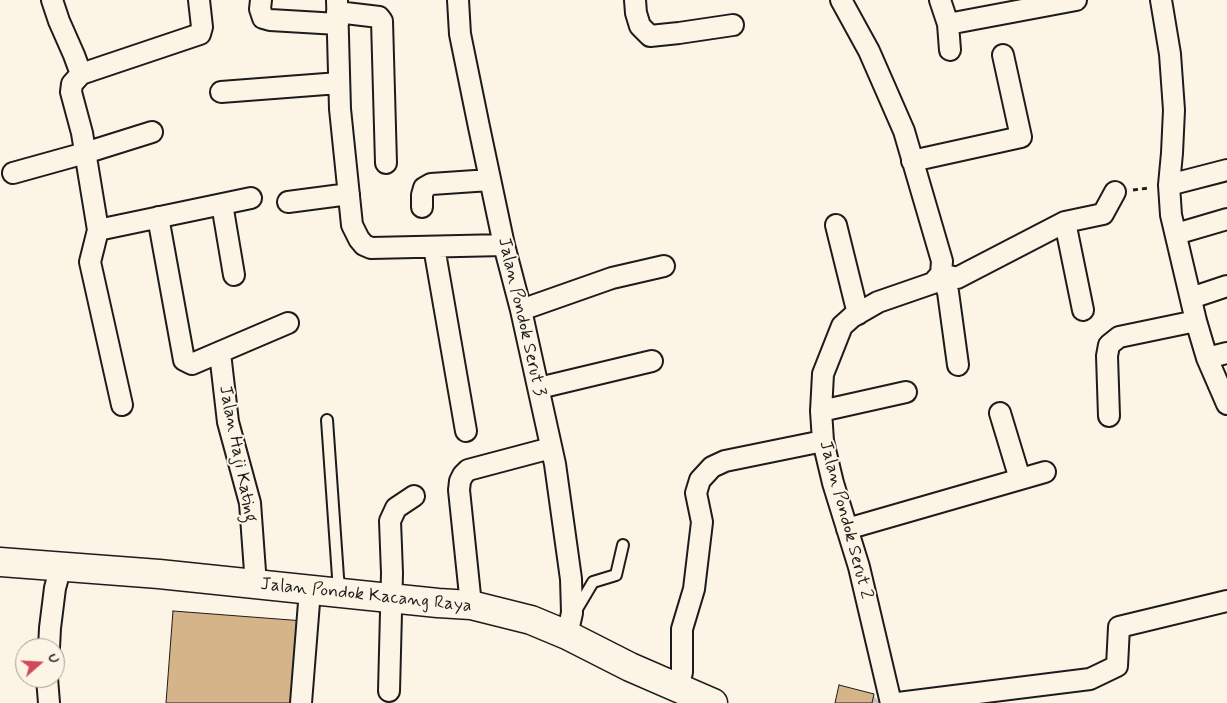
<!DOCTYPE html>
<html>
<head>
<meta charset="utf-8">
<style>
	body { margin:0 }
	#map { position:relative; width:1227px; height:703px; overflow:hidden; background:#fcf5e5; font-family:Mynerve,sans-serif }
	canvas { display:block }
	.north { position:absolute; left:15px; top:638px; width:50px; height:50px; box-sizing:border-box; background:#fcf5e5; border:1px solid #a29e95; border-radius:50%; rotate:71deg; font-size:14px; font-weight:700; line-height:20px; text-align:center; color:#1c1c1c }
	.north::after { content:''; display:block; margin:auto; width:18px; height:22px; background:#d1495b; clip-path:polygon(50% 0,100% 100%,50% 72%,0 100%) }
</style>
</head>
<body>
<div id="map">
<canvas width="1227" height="703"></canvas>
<div class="north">U</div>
</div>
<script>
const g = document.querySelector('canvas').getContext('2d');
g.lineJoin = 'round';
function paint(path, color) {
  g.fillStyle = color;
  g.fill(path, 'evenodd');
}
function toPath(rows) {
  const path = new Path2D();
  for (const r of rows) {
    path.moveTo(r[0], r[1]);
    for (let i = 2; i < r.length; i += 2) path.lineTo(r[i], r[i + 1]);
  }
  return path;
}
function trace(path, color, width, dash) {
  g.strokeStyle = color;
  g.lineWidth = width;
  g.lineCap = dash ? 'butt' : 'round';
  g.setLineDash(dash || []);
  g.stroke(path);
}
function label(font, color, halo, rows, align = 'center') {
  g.font = font + ' Mynerve,sans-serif';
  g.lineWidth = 4;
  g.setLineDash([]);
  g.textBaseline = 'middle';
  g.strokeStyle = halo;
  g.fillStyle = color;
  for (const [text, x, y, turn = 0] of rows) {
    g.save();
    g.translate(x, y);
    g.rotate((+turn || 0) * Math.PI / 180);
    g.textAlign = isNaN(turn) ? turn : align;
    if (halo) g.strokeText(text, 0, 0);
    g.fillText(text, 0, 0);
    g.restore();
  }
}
paint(toPath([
	[304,622,317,636,312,703,167,703],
	[873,695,880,703,836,703]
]), '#0003');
const building = toPath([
	[173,611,304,621,298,703,166,703,173,611],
	[839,685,874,694,872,703,835,703,839,685]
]);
paint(building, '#d6b489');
trace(building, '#1c1c1c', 1);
const lane = toPath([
	[327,420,338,577,340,592],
	[575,611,577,609,593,582,616,575,623,545]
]);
const street = toPath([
	[52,0,59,21,74,55,81,74,72,84,71,92,82,133,98,230,90,262,122,405],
	[261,0,260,9,263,18,270,20,338,24],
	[337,0,340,109,352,225,359,239,364,245,371,248,504,245],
	[458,0,460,34,479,127,504,245,521,310,555,464,571,579,572,613,567,635],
	[635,0,636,13,640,26,650,36,679,33,733,25],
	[841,0,869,51,904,131,942,261,941,274,933,283,878,302,852,317,842,326,823,374,821,411,823,441,833,483,859,567,891,703],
	[940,0,948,24],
	[1161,0,1170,54,1174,110,1172,153,1169,185,1171,215,1196,321,1207,358,1227,404],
	[337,12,379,17,382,21,386,163],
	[950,50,948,24,1076,0],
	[81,74,200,34,202,27,199,0],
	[221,92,339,83],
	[912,161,1021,137,1003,55],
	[13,173,85,153,152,132],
	[1169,185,1227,170],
	[288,202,349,194],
	[222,204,234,275],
	[422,207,422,195,424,188,431,184,490,180],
	[158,217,184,360,192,364,288,323],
	[1065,222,1083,310],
	[836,225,858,314],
	[98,230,251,198],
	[1176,234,1227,219],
	[434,247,466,431],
	[941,274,957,278,1065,222,1103,214,1115,192],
	[941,274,948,292,958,365],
	[1191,298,1227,286],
	[521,310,612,278,664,266],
	[220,353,228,422,250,503,256,585],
	[1207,358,1227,353],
	[539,388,652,361],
	[821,411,906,392],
	[1000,413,1020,479],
	[1109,416,1107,356,1109,345,1119,337,1196,321],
	[847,529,1045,472],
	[471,605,459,490,460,481,463,475,468,470,551,448],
	[49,648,50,628,55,588,61,566],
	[47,678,49,703],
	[678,688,682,672,682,629,694,589,702,522,696,493,700,480,712,467,725,461,823,441],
	[389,691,392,573,390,521,396,508,414,496],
	[301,703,310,590],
	[898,703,1090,679,1117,666,1119,627,1227,601]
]);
const secondary = toPath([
	[0,562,159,574,341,593,438,603,471,605,531,620,567,635,630,667,713,703]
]);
trace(lane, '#1c1c1c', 14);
trace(street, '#1c1c1c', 24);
trace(secondary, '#1c1c1c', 31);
trace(toPath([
	[1133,190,1149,188]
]), '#1c1c1c', 3, [5, 4]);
trace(lane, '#fcf5e5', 10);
trace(street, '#fcf5e5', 20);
trace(secondary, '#fcf5e5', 28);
label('18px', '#1c1c1c', '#fcf5e5', [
	["Jalan Pondok Serut 3",521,317,77],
	["Jalan Haji Kating",237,454,79],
	["Jalan Pondok Serut 2",845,520,75],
	["Jalan Pondok Kacang Raya",366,596,6]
]);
</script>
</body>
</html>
